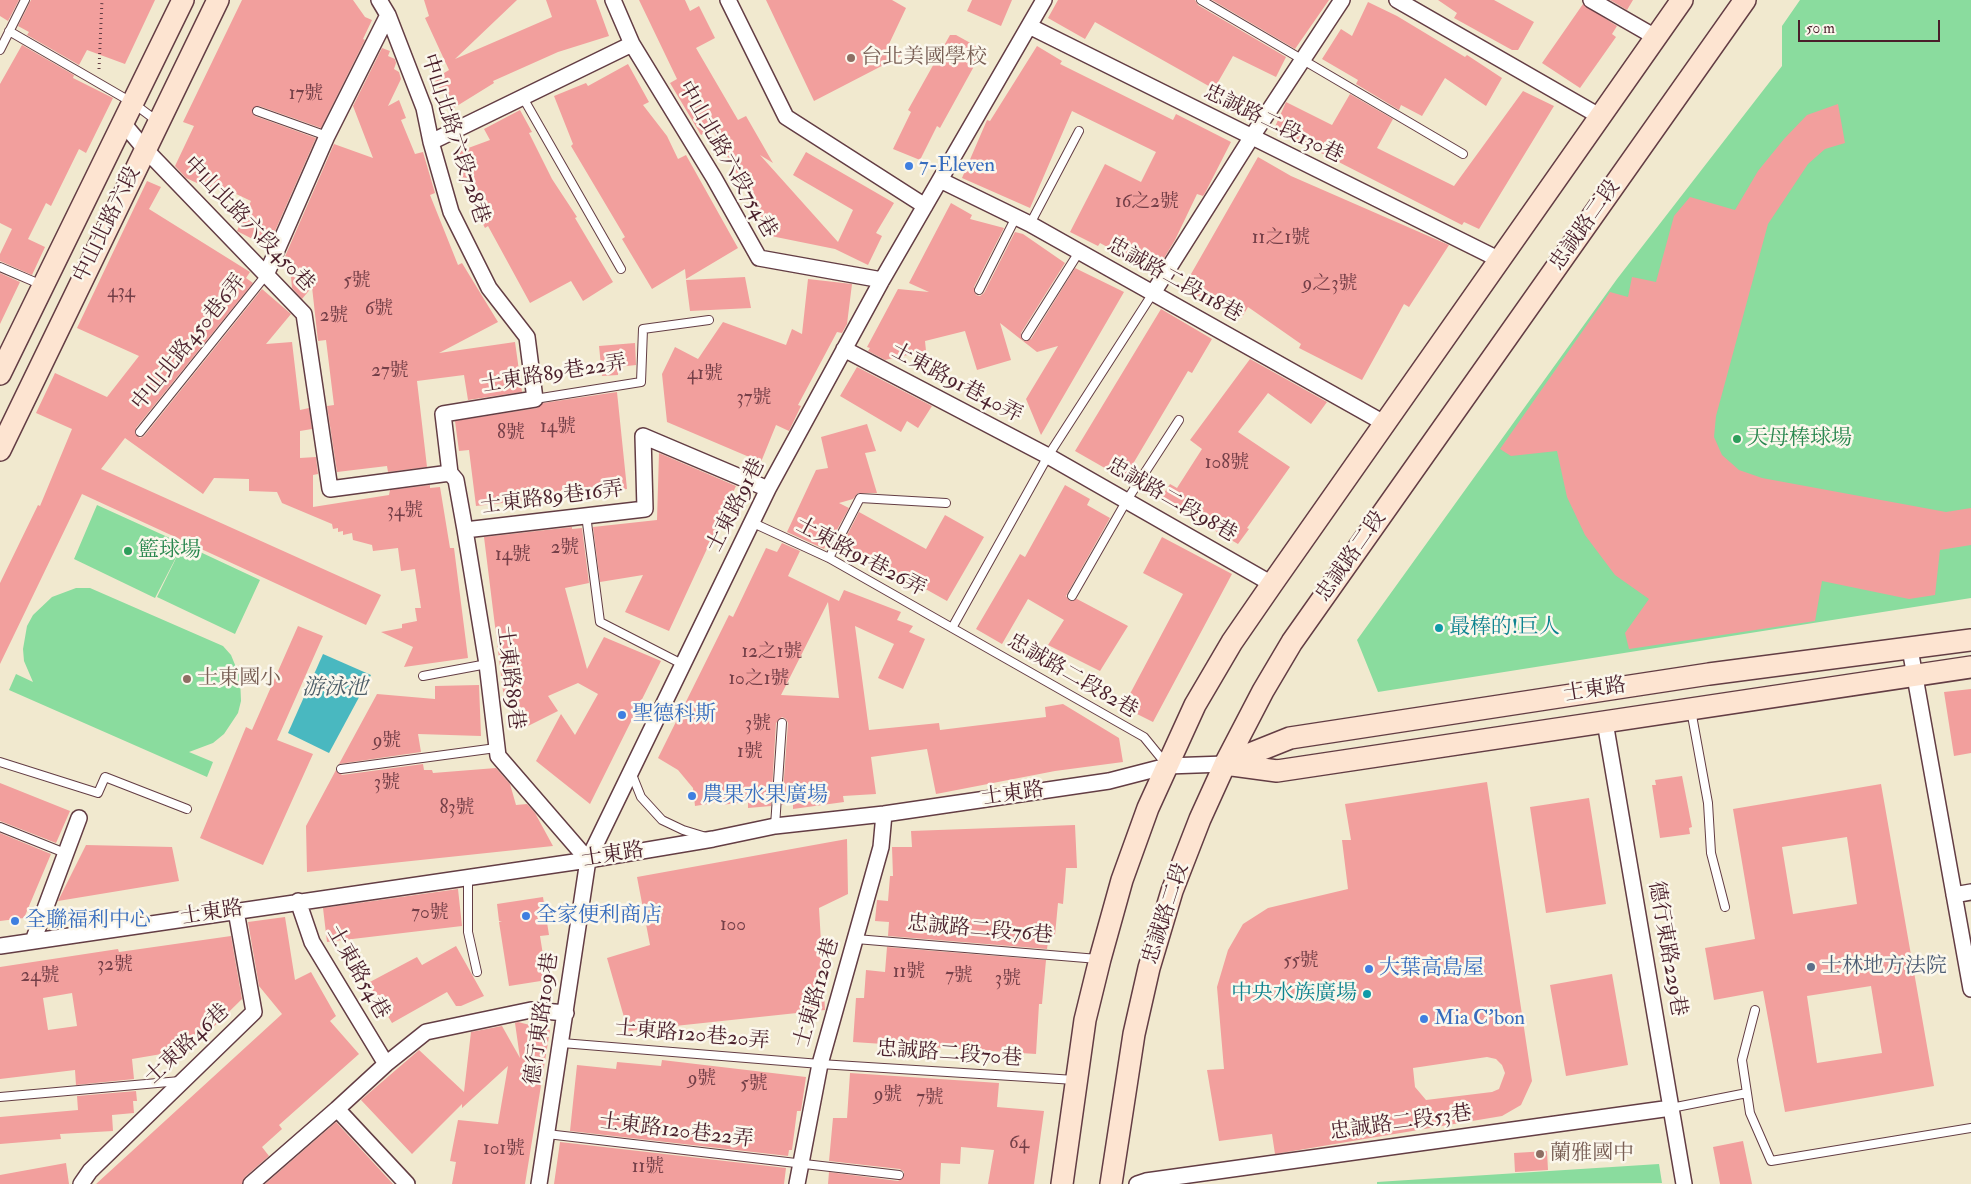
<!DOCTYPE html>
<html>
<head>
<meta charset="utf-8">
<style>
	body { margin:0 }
	#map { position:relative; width:1971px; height:1184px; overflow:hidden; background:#f1e9cf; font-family:"IM FELL Double Pica",serif }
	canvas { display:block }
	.scale { position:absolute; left:1798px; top:20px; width:142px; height:22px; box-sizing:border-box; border:2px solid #4a1f2b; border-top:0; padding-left:6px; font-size:15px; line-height:18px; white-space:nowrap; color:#4a1f2b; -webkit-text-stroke:4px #fbf7ec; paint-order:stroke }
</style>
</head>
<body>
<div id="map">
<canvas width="1971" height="1184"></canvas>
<div class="scale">50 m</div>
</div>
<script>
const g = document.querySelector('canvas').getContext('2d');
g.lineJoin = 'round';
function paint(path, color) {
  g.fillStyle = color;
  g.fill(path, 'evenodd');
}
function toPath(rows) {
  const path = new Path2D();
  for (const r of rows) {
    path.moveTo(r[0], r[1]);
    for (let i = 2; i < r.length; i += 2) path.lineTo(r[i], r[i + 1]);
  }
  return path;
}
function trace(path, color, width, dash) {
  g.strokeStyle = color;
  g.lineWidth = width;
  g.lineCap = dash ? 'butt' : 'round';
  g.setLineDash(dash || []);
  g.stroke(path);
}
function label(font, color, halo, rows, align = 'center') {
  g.font = font + ' "IM FELL Double Pica","Noto Serif TC",serif';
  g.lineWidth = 5;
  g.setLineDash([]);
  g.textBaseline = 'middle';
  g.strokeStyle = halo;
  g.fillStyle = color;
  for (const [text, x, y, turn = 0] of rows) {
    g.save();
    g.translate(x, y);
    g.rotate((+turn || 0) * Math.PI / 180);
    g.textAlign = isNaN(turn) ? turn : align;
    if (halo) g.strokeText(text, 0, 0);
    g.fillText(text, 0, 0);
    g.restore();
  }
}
paint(toPath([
	[1800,0,1971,0,1971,598,1378,692,1357,640,1617,279,1782,66,1782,26],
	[97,505,183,544,155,598,74,559],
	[183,544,260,580,235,634,157,597],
	[76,588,90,588,223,646,231,655,240,677,241,701,238,713,224,734,213,743,189,752,213,762,207,777,9,690,16,674,33,682,24,661,23,649,27,626,33,615,52,597],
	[1659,1164,1662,1183,1377,1184,1377,1182]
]), '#8adc9e');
paint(toPath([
	[323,654,371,675,329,753,288,733]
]), '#49b8c0');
paint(toPath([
	[0,0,19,0,8,21,0,16],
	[31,0,155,0,125,64,87,50,79,65,27,35,29,32,18,26],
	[242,0,353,0,365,17,372,20,363,39,365,40,321,128,259,106,252,109,252,112,255,116,316,138,268,247,237,231,251,201,213,183,210,189,186,178,175,166,194,126,183,122],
	[424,0,517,0,455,59,552,17,546,0,596,0,609,36,558,52,493,81,494,83,452,109,434,79,449,70,425,18,429,16],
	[639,0,685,0,690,11,699,6,715,38,696,48,738,120,746,116,773,163,760,155,838,242,853,210,793,175,806,152,894,203,876,233,882,236,868,265,835,249,771,236,712,129,701,135,670,83,677,79],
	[766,0,892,0,906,8,889,44,901,56,814,101],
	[972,0,1012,0,1001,26,967,11],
	[1058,0,1195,0,1198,5,1286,57,1276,77,1233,56,1214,89,1095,22,1085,39,1048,18],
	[1212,0,1329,0,1295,49],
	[1438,0,1494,0,1534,22,1518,50,1512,50,1454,18,1457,13],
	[1610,0,1633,0,1627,10],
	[1368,2,1397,16,1465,57,1467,55,1502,78,1486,106,1445,78,1422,116,1401,105,1399,110,1356,84,1358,80,1322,59,1341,29,1352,36],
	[1583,4,1617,26,1612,34,1616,37,1580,88,1542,63],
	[950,35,956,35,983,50,940,128,937,126,920,160,893,149,911,112,908,110],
	[22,45,74,75,73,78,113,98,86,153,79,149,51,206,46,203,28,239,45,247,32,275,0,261,0,254,12,229,0,223,0,84],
	[1037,46,1062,61,1060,64,1173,120,1176,114,1231,142,1205,193,1203,196,1197,194,1175,240,1155,273,1100,243,1098,246,1070,232,1105,164,1141,182,1156,152,1072,111,1030,208,962,178,987,120,990,121],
	[382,48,390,51,388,56,395,59,396,63,394,69,399,72,401,79,388,106,399,100,406,118,401,120,415,154,423,152,435,193,430,195,458,265,462,263,498,322,439,353,515,342,522,392,468,400,464,375,417,381,427,467,388,472,387,466,337,472,327,406,334,405,326,340,318,341,312,287,302,299,292,288,290,265,283,261,334,144,373,158,353,106],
	[628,64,649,102,643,105,667,136,678,159,686,155,738,248,686,279,685,269,652,289,622,239,625,237,571,146,573,144,554,96,586,83,588,86],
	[1523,91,1554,106,1479,229,1464,222,1462,225,1274,129,1286,102,1332,125,1350,94,1393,119,1377,148,1454,186],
	[1838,104,1845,143,1825,149,1808,164,1768,224,1716,416,1714,437,1722,455,1739,470,1762,478,1946,512,1971,508,1971,545,1940,550,1935,595,1909,599,1822,581,1815,621,1629,649,1625,633,1649,599,1615,575,1585,535,1567,497,1557,451,1511,456,1500,449,1610,292,1628,297,1632,277,1656,282,1674,216,1690,197,1735,210,1758,171,1784,139,1807,115],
	[520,110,532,132,529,133,552,179,577,217,575,218,613,282,583,301,571,281,530,303,488,226,485,228,466,191,452,154,490,140,484,129],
	[1258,157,1291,176,1449,245,1409,307,1404,304,1362,380,1299,348,1301,344,1248,307,1241,319,1183,288],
	[147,181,161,187,149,209,250,272,246,278,253,283,136,428,135,434,140,438,144,436,262,289,291,314,266,344,292,342,300,410,309,408,312,429,300,431,300,458,316,457,318,474,313,475,313,507,389,495,390,490,430,485,430,488,440,487,450,548,454,548,468,658,404,667,413,647,381,632,402,628,402,624,417,621,415,608,421,608,415,569,401,571,398,548,373,551,372,545,353,540,352,533,343,535,343,531,338,532,338,528,333,529,332,524,282,503,277,492,249,491,249,479,214,478,203,494,125,438,101,469,381,595,366,625,82,494,0,664,0,583,38,505,40,506,72,429,36,413,55,373,107,397,139,356,77,328],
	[951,203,972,215,970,219,1004,228,974,287,976,295,980,296,984,293,1015,232,1023,234,1065,263,1021,333,1023,341,1031,339,1075,268,1124,292,1041,435,1026,399,1058,346,1037,352,1000,323,1011,360,977,370,965,331,925,341,926,351,885,360,868,351,870,348,867,347,898,289,929,292,909,283],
	[0,273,20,282,0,324],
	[745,277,751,308,690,311,686,280],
	[808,279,852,284,847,324,842,333,837,332,798,405,801,406,789,431,776,425,761,462,667,422,662,374,675,347,698,359,723,322,786,345,792,329,802,334],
	[1161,309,1212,339,1192,373,1188,371,1124,479,1075,451],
	[635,343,636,365,618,367,618,375,602,376,599,346],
	[1250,359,1327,402,1311,424,1268,393,1238,432,1290,467,1247,528,1249,529,1238,544,1160,499,1170,484,1177,488,1202,449,1190,440],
	[857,367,932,406,918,428,907,421,901,432,840,396],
	[617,392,627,489,476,506,469,450,459,451,455,421,537,408,543,403],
	[867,424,876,451,865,453,877,493,858,493,853,499,839,503,849,508,833,537,830,535,824,549,787,532,816,470,828,468,821,437],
	[659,453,736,486,669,631,625,612,643,575,600,582,593,527,657,520],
	[1065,485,1090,499,1087,505,1110,518,1066,596,1070,601,1077,599,1128,626,1100,671,1048,645,1064,620,1028,599,1002,644,976,629,1020,554,1025,557],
	[859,512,926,549,945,515,984,537,947,601,843,543],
	[572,527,572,529,582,528,589,583,565,588,587,669,604,637,661,661,590,804,536,761,561,714,575,735,598,694,578,683,548,696,558,711,524,728,503,691,484,537],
	[1162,537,1232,574,1153,722,1123,707,1183,594,1143,573],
	[782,543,800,551,788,576,839,601,844,590,901,612,897,620,913,626,909,632,925,639,903,689,878,678,894,644,855,626,869,730,939,723,940,730,1046,717,1045,707,1063,704,1119,738,1123,762,1055,771,936,794,927,749,871,757,876,794,843,796,844,802,793,809,793,804,782,805,788,723,786,719,782,717,776,723,771,806,748,808,748,802,720,805,720,802,695,806,693,788,678,770,658,758,729,615,733,617,766,548,777,552],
	[828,602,839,698,781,695],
	[298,626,323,636,277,740,313,754,263,865,200,838,246,727,252,730],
	[479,685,481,736,418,734,421,752,339,764,377,694,435,699,435,686],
	[1971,689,1971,753,1954,756,1944,692],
	[423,764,424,770,432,770,433,773,496,768,510,784,516,805,527,804,535,813,553,846,307,872,306,826,336,770,342,775],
	[1682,776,1692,827,1689,828,1690,834,1660,838,1652,785,1656,785,1655,780],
	[1487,782,1532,1081,1521,1105,1502,1116,1275,1154,1272,1134,1219,1141,1207,1070,1224,1069,1217,987,1228,950,1243,924,1268,908,1348,889,1342,840,1351,840,1345,804],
	[1487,1057,1496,1059,1502,1065,1505,1073,1499,1089,1492,1092,1426,1100,1415,1087,1413,1068],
	[0,783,70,811,56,843,0,821],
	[1881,784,1934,1086,1785,1112,1763,991,1714,1000,1705,948,1755,939,1733,809],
	[1847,837,1857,904,1793,914,1782,847],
	[1871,986,1882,1053,1817,1063,1807,996],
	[1589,798,1606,904,1546,913,1530,807],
	[1075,825,1077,868,1066,868,1063,904,1058,903,1055,935,1049,934,1047,949,888,936,889,922,875,921,877,900,888,901,890,876,893,876,892,847,912,847,911,831],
	[0,833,51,854,24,918,0,921],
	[847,839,848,894,819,908,825,1010,628,1031,607,958,650,945,637,877],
	[86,845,172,847,179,881,58,901],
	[458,889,462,926,327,942,323,908],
	[543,897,549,935,540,936,547,980,509,986,499,922,502,921,499,921,497,904],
	[285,917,295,980,311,972,336,1016,330,1021,359,1054,279,1125,282,1129,262,1147,269,1156,245,1177,242,1184,96,1184,282,1014,259,986,248,922],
	[231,936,242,999,191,1049,132,1059,134,1079,76,1085,75,1070,0,1079,0,967,118,949,119,952],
	[72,993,77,1026,48,1030,43,998],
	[456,946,484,996,461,1006,456,1006,447,992,392,1023,368,983,417,957,422,965],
	[887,947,1046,960,1042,1004,1039,1004,1036,1054,853,1042,856,998,864,998,866,970,885,972],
	[1612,974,1628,1065,1566,1076,1550,985],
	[518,1022,550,1030,525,1184,452,1184,456,1162,450,1161,458,1120,498,1124,508,1066,462,1108,462,1104,412,1154,361,1100,419,1050,464,1092,471,1032,502,1026,520,1058,515,1023],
	[662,1060,806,1077,801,1111,797,1111,792,1150,789,1150,788,1156,570,1131,577,1065,616,1069,617,1062,661,1066],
	[850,1073,999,1083,997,1107,1044,1111,1034,1184,988,1184,994,1150,961,1147,960,1164,941,1163,940,1184,828,1184,829,1172,898,1181,904,1176,904,1172,900,1169,829,1161,833,1118,847,1118],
	[136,1091,137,1101,133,1101,134,1113,112,1115,113,1131,60,1134,61,1139,0,1144,0,1117,78,1110,77,1096],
	[336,1122,393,1184,265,1184],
	[1743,1141,1752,1184,1720,1184,1713,1147],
	[560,1142,786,1168,784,1184,554,1184],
	[1547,1151,1548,1170,1515,1172,1514,1153],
	[66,1163,69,1184,0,1184,0,1175]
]), '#f29f9d');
const lane = toPath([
	[1201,0,1463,154],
	[9,31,133,103,157,121],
	[0,50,25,0],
	[522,96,621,269],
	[257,111,327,136],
	[1030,224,1079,131],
	[0,267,42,285],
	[979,290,1016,217],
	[1026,336,1079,252],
	[535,399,641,382,643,329,709,320],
	[140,432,266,275],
	[586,515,600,622,682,664],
	[751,522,829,558,1144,737,1166,764],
	[829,558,860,498,946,503],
	[1072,596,1127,500,1179,420],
	[952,628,1048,456,1153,293],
	[423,676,487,664],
	[1691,710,1708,803,1711,853,1725,907],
	[0,762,98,793,105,777,187,809],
	[341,769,496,748],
	[631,772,641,797,662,820,683,830,706,837],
	[775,826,782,723],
	[0,827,65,853],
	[468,877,468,932,477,972],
	[856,939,1098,959],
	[1755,1010,1742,1060,1750,1113,1771,1161,1971,1128],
	[562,1043,820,1064,1075,1080],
	[0,1097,180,1081],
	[1671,1108,1747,1093],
	[547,1134,899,1175]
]);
const street = toPath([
	[379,0,388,15,424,108,431,142,451,212,489,288,527,337,535,399,443,414,450,473],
	[613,0,632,44,714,178,759,258,882,280],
	[728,0,786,117,925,206],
	[1397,0,1601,117],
	[1591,0,1657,38],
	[1029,26,1500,260],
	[123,123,144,148,304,314,330,489,450,473],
	[431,142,632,44],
	[940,180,1030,224,1384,423],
	[266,275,327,136,388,15],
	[1153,293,1251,138,1342,0],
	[844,349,1048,456,1272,584],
	[450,473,456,480,465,530,487,664,498,756,588,860],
	[465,530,645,509,643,436,768,489],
	[1910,649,1971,989],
	[1605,722,1684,1184],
	[1954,895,1971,892],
	[298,901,312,942,386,1064],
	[33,941,79,818],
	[0,946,588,860,713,839,775,826,884,814,1109,781,1167,766,1225,764],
	[81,1184,90,1171,254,1012,236,911],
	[251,1184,337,1109],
	[407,1184,337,1109,386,1064,426,1032,531,1010,566,1013],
	[539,1184,588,860,768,489,882,280,1044,0],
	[797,1184,820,1064,881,847,884,814],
	[1137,1184,1146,1181,1671,1108]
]);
const secondary = toPath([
	[0,374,183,0],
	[0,450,218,0],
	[1225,764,1290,738,1709,674,1971,640],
	[1225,764,1277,771,1971,667],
	[1062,1184,1085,1020,1100,959,1122,880,1148,808,1195,705,1232,642,1272,584,1682,0],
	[1111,1184,1134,1034,1149,968,1172,891,1200,819,1225,764,1263,691,1292,642,1745,0]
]);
trace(lane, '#633d44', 10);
trace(street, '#633d44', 18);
trace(secondary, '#633d44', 24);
trace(toPath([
	[99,69,102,0]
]), '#633d44', 3, [1, 4]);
trace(lane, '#fff', 8);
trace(street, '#fff', 15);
trace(secondary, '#fde4d1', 21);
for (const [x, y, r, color] of [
	[851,58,5,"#8d6e63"],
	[909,166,5,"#3f7fe0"],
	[1737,439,5,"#2e9e5b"],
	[128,551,5,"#2e9e5b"],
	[1439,628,5,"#0f9aa8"],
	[187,679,5,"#8d6e63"],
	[622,715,5,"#3f7fe0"],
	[692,796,5,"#3f7fe0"],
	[526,916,5,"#3f7fe0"],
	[15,921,5,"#3f7fe0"],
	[1811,967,5,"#5c6f8a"],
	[1369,969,5,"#3f7fe0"],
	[1367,994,5,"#0f9aa8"],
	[1424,1019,5,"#3f7fe0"],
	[1540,1154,5,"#8d6e63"]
]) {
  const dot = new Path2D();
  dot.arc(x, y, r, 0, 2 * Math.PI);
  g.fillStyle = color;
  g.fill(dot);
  trace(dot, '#fbf7ec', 2);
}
label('19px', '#743f48', null, [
	["17號",306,95],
	["16之2號",1147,203],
	["11之1號",1281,239],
	["5號",357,282],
	["9之3號",1330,285],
	["434",121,293],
	["6號",379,310],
	["2號",334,317],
	["27號",390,372],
	["41號",705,375],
	["37號",754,399],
	["14號",558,428],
	["8號",511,434],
	["108號",1227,464],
	["34號",405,512],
	["2號",565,549],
	["14號",513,556],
	["12之1號",772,653],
	["10之1號",759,680],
	["3號",758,725],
	["9號",387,742],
	["1號",750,753],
	["3號",387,784],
	["83號",457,809],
	["70號",430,914],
	["100",733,926],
	["55號",1301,962],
	["32號",115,966],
	["11號",909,973],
	["24號",40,977],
	["7號",959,977],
	["3號",1008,980],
	["9號",702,1080],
	["5號",754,1085],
	["9號",888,1096],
	["7號",930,1099],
	["64",1019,1144],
	["101號",504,1150],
	["11號",648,1168]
]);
label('21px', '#785e54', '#fbf7ec', [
	["台北美國學校",861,58],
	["士東國小",197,679],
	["蘭雅國中",1550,1154]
], 'left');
label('21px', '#4a1f2b', '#fbf7ec', [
	["忠誠路二段130巷",1273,125,26],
	["中山北路六段728巷",454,139,72],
	["中山北路六段754巷",726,160,60],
	["中山北路六段",108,225,-64],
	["中山北路六段450巷",248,225,46],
	["忠誠路二段",1586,226,-55],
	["忠誠路二段118巷",1174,281,29],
	["中山北路450巷6弄",190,343,-51],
	["士東路89巷22弄",554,375,-9],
	["士東路91巷40弄",956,384,28],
	["士東路89巷16弄",552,499,-7],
	["忠誠路二段98巷",1171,501,30],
	["士東路91巷",737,506,-63],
	["忠誠路二段",1352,557,-55],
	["士東路91巷26弄",860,558,28],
	["忠誠路二段82巷",1072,677,30],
	["士東路89巷",509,678,83],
	["士東路",1595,691,-9],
	["士東路",1013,795,-8],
	["士東路",613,856,-9],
	["士東路",212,914,-9],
	["忠誠路二段",1167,914,-72],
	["忠誠路二段76巷",980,931,5],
	["德行東路229巷",1666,949,80],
	["士東路54巷",357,973,60],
	["士東路120巷",818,993,-74],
	["德行東路109巷",543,1019,-82],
	["士東路120巷20弄",692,1036,5],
	["士東路46巷",188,1045,-43],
	["忠誠路二段70巷",949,1055,4],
	["忠誠路二段53巷",1401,1124,-8],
	["士東路120巷22弄",676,1132,7]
]);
label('21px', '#366cbe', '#fbf7ec', [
	["7-Eleven",919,166],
	["聖德科斯",632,715],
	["農果水果廣場",702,796],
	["全家便利商店",536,916],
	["全聯福利中心",25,921],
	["大葉高島屋",1379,969],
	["Mia C'bon",1434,1019]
], 'left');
label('21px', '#27864d', '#fbf7ec', [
	["天母棒球場",1747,439],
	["籃球場",138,551]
], 'left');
label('21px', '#0d838f', '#fbf7ec', [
	["最棒的!巨人",1449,628],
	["中央水族廣場",1357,994,"right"]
], 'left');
label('21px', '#4e5e75', '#fbf7ec', [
	["士林地方法院",1821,967]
], 'left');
label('italic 22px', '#4a5c67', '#fbf7ec', [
	["游泳池",335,689]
]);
</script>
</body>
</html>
